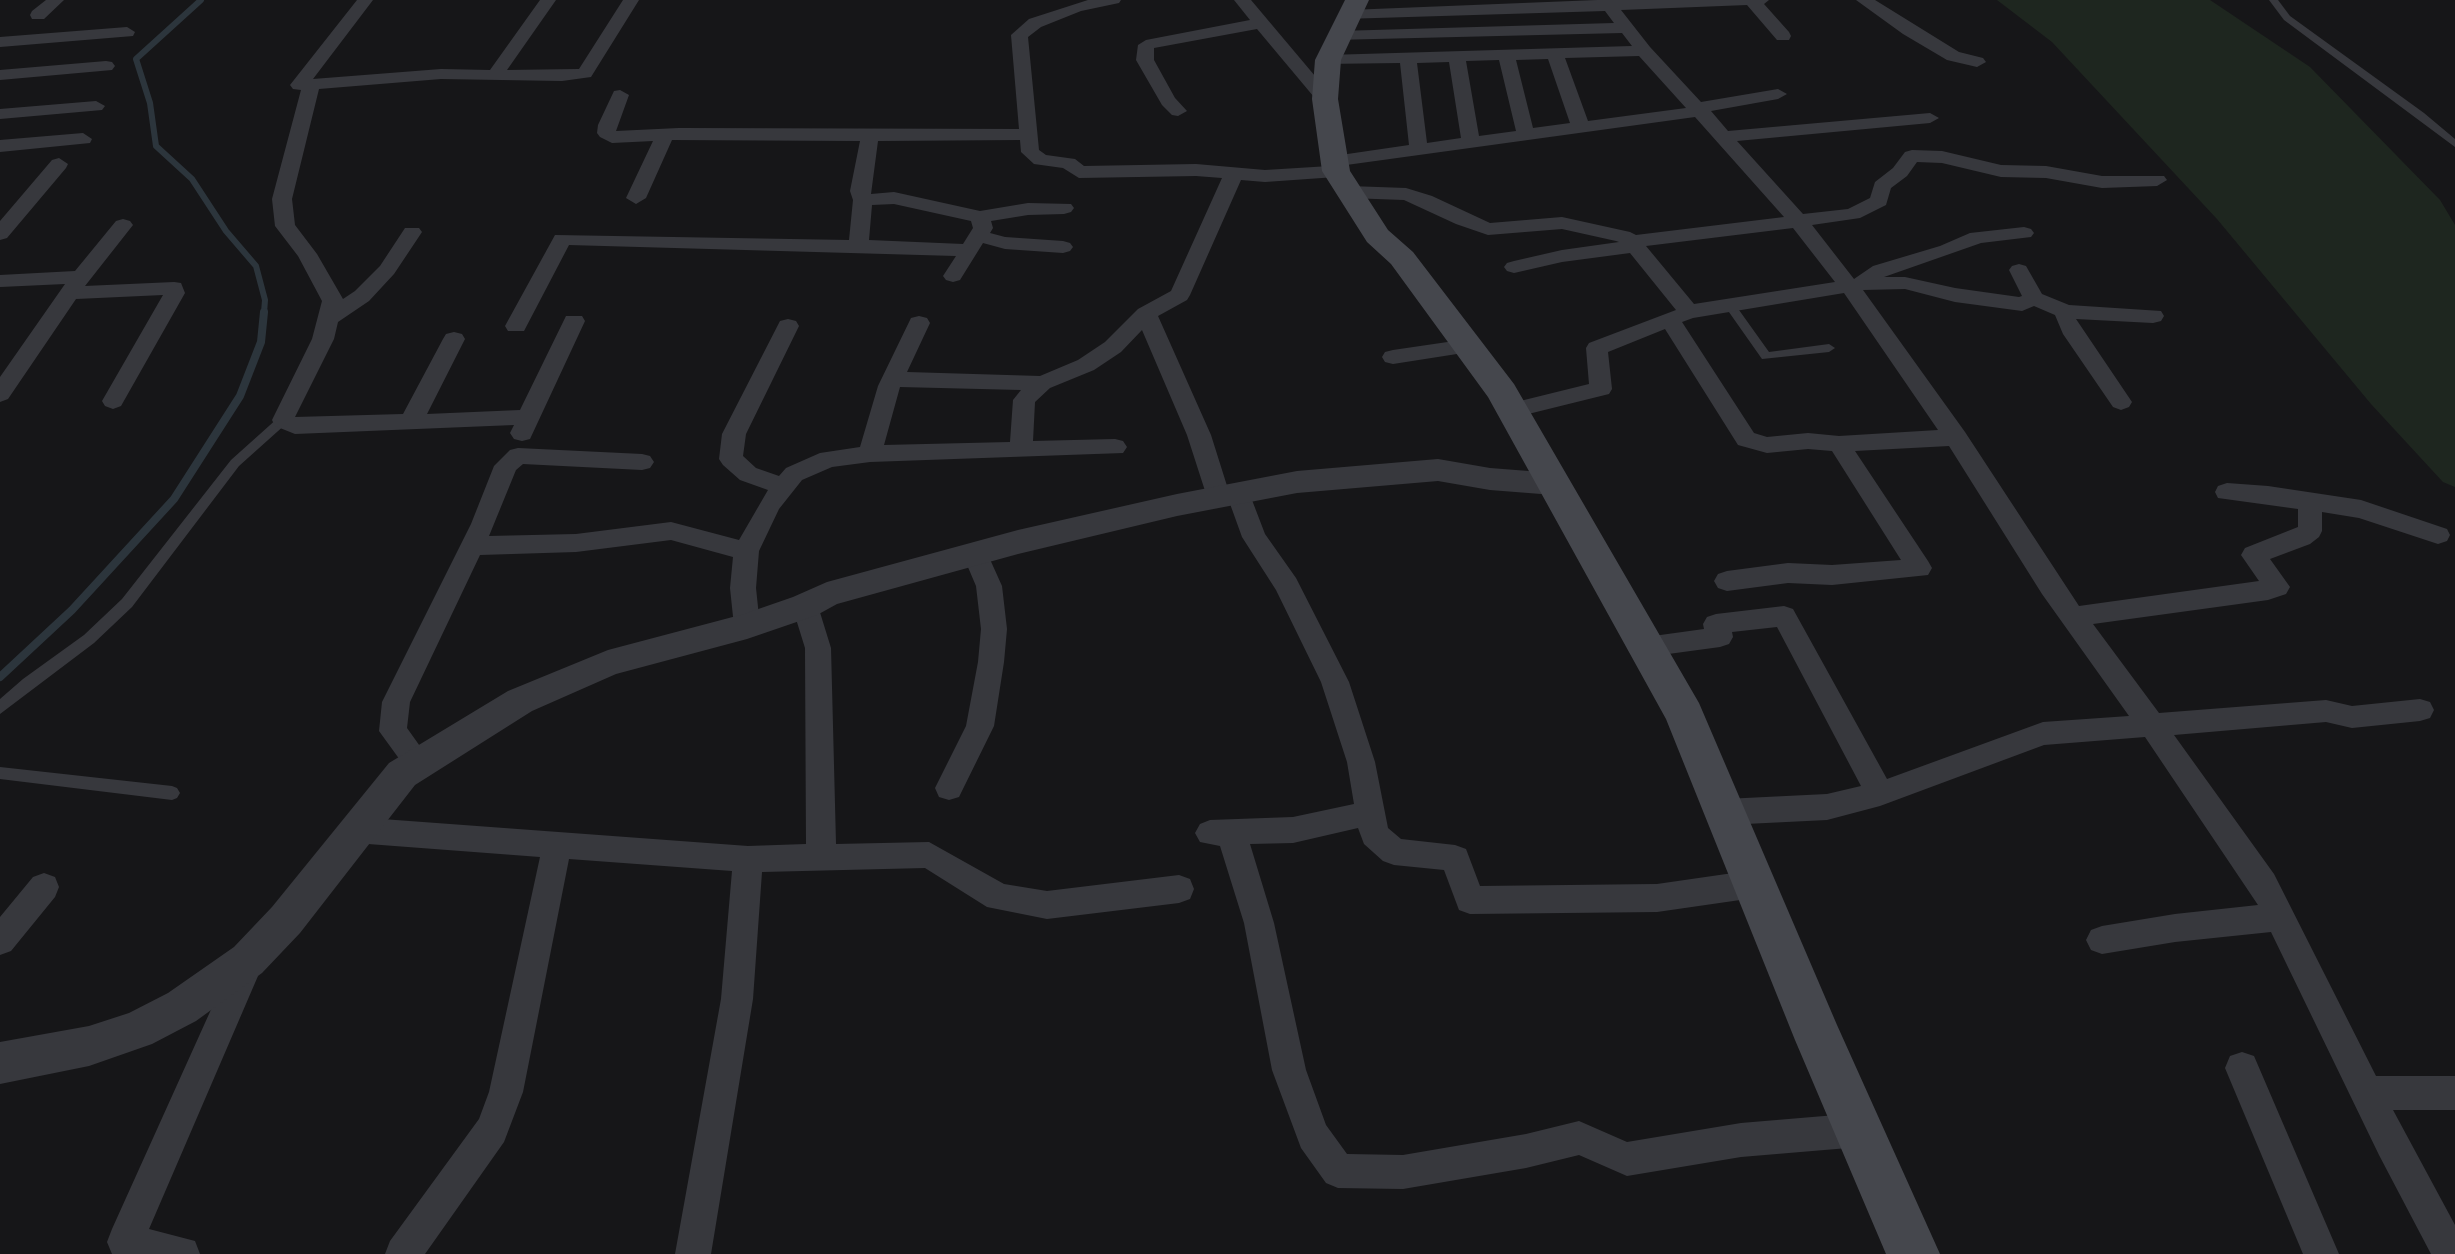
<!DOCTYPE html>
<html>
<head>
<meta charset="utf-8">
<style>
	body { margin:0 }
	canvas { display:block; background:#161618 }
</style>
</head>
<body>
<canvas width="2455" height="1254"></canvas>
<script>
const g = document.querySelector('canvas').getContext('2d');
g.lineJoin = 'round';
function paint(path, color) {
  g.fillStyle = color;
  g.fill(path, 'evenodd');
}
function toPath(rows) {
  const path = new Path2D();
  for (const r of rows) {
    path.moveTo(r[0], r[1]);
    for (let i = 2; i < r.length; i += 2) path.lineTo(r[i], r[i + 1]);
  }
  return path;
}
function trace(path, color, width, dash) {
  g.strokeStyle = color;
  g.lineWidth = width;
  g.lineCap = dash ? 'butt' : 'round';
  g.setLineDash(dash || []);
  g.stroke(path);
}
paint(toPath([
	[1997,0,2210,0,2310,67,2440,200,2455,225,2455,487,2443,482,2371,404,2217,219,2052,42]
]), '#1e261f');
trace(toPath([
	[201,0,136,59,150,103,156,146,192,179,226,231,256,266,265,300,264,313]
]), '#2c353c', 6);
trace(toPath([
	[0,677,72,610,174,499,240,396,261,342,264,312]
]), '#2c353c', 8);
paint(toPath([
	[2269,0,2278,0,2290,16,2424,113,2455,139,2455,147,2284,20,2269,0],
	[1730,301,1734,303,1769,352,1829,344,1835,348,1829,352,1762,359,1724,305,1730,301],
	[283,416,287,417,289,420,287,423,239,466,132,607,94,643,0,714,0,699,23,679,84,635,122,599,231,460,279,417,283,416],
	[0,767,172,786,177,788,180,793,177,798,172,800,0,779,0,767]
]), '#37383d');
paint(toPath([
	[46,0,64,0,44,19,32,19,30,15,32,11,46,0],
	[357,0,373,0,313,79,441,69,490,70,540,0,556,0,507,70,579,69,623,0,639,0,591,77,562,81,441,79,319,89,292,199,295,225,317,254,343,299,355,291,380,266,405,228,419,228,422,232,394,274,369,301,338,322,334,339,295,417,403,414,443,339,446,334,454,332,462,334,465,339,427,414,520,410,566,316,582,316,585,321,530,439,522,441,514,439,510,433,514,425,295,434,275,426,272,420,312,339,322,301,298,256,275,226,272,199,301,90,293,89,290,85,357,0],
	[1088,0,1121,0,1119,3,1081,11,1041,27,1028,37,1039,150,1046,155,1075,159,1084,166,1196,164,1265,170,1330,166,1325,161,1327,157,1409,145,1400,63,1322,64,1319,60,1322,56,1328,55,1632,46,1622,33,1333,40,1331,36,1333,32,1339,31,1614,23,1605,11,1343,19,1341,15,1349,10,1597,0,1769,0,1764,4,1789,32,1791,36,1789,40,1777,40,1747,5,1621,10,1650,47,1701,102,1778,89,1787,94,1778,99,1711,111,1728,131,1930,113,1939,118,1930,123,1737,141,1803,214,1848,209,1870,198,1875,182,1893,168,1905,152,1912,150,1942,151,2001,165,2046,166,2102,176,2164,176,2167,180,2157,186,2102,188,2046,178,2001,177,1942,163,1917,162,1907,176,1891,188,1886,205,1860,218,1812,225,1854,279,1873,266,1940,246,1970,233,2024,227,2031,229,2034,233,2031,237,1981,243,1884,277,1905,277,1955,288,2019,297,2022,296,2009,270,2012,266,2019,264,2026,266,2042,294,2069,305,2161,311,2164,316,2161,321,2153,323,2076,319,2132,402,2129,407,2121,410,2113,407,2063,334,2055,315,2034,306,2022,311,1955,302,1905,289,1863,290,1965,432,2079,606,2259,581,2241,555,2245,548,2298,527,2298,509,2218,498,2215,492,2218,486,2227,483,2268,486,2361,500,2447,529,2450,535,2447,541,2438,544,2359,518,2322,512,2322,531,2319,537,2310,544,2270,559,2290,587,2286,594,2268,600,2093,624,2159,713,2326,700,2352,706,2420,699,2430,702,2434,710,2430,718,2420,721,2352,728,2326,722,2174,735,2274,874,2376,1076,2455,1076,2455,1110,2393,1110,2455,1225,2455,1254,2431,1254,2379,1155,2271,932,2175,942,2102,954,2091,950,2086,940,2091,930,2102,926,2175,914,2258,905,2145,737,2044,745,1880,806,1827,820,1725,825,1715,821,1710,812,1715,803,1725,799,1827,794,1861,786,1777,627,1732,632,1733,637,1729,644,1720,647,1646,657,1637,654,1633,647,1637,640,1646,637,1704,629,1703,624,1707,617,1716,614,1784,606,1793,609,1887,779,2043,722,2129,716,2042,594,1949,446,1855,451,1928,561,1932,568,1928,575,1832,585,1788,583,1727,591,1718,588,1714,581,1718,574,1727,571,1788,563,1832,565,1901,560,1832,451,1808,449,1767,453,1738,445,1665,329,1608,352,1612,389,1609,394,1512,418,1504,415,1501,410,1504,405,1589,384,1586,348,1589,343,1676,310,1630,253,1562,262,1514,273,1507,271,1504,267,1507,263,1514,261,1562,250,1619,242,1616,241,1562,229,1488,235,1456,224,1404,200,1349,198,1339,192,1349,186,1406,188,1432,196,1490,223,1562,217,1630,232,1636,235,1784,217,1695,117,1339,166,1345,171,1336,177,1265,182,1241,180,1190,295,1187,300,1158,316,1211,435,1228,489,1238,484,1247,487,1265,534,1296,578,1349,682,1375,762,1388,828,1401,839,1455,845,1466,849,1480,886,1657,884,1754,870,1765,874,1769,884,1765,894,1754,898,1657,912,1470,914,1459,910,1444,870,1394,865,1383,861,1364,844,1358,828,1293,843,1250,844,1274,923,1306,1070,1326,1125,1347,1154,1403,1155,1526,1134,1579,1121,1627,1142,1741,1123,1860,1113,1872,1118,1877,1130,1872,1142,1860,1147,1741,1157,1627,1176,1579,1155,1526,1168,1403,1189,1338,1188,1326,1183,1301,1148,1272,1070,1244,923,1220,846,1200,842,1195,833,1200,824,1210,820,1293,817,1354,804,1347,762,1321,682,1276,590,1242,537,1229,501,1219,506,1210,503,1207,497,1187,435,1142,330,1121,352,1094,370,1050,388,1035,402,1033,441,1115,439,1123,441,1127,447,1123,453,870,462,832,467,802,480,779,509,759,551,756,588,760,626,756,633,747,636,738,633,734,626,730,588,733,557,671,540,576,552,480,555,410,702,407,728,432,763,428,771,418,775,408,771,379,731,382,702,471,524,494,466,510,450,518,448,642,454,650,456,654,462,650,468,642,470,523,464,516,470,489,536,576,534,671,522,739,540,768,490,740,480,723,465,719,459,722,434,780,321,788,319,796,321,799,326,746,434,743,456,756,468,779,476,786,468,820,453,860,447,878,386,911,318,919,316,927,318,930,323,907,372,1040,376,1078,360,1105,342,1138,309,1171,291,1222,178,1196,176,1079,178,1063,168,1034,164,1021,152,1020,140,878,141,871,194,894,192,980,211,1028,203,1071,204,1074,208,1071,212,1064,214,1028,215,991,221,993,228,990,233,1005,237,1063,241,1070,243,1073,247,1070,251,1063,253,1005,249,983,243,960,280,953,282,946,280,943,276,956,256,569,245,524,331,508,331,505,326,555,235,849,240,853,200,850,191,860,141,672,140,646,198,636,204,626,198,653,141,612,143,600,137,597,133,598,125,614,91,620,90,629,95,616,131,679,128,1019,129,1011,35,1029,19,1088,0],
	[1639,56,1686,108,1588,121,1565,58,1639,56],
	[1548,59,1570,123,1533,128,1516,60,1548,59],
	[1499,60,1516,131,1479,136,1466,61,1499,60],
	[1449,62,1461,138,1427,143,1417,63,1449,62],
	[894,204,971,221,973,228,963,244,869,240,872,205,894,204],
	[1793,228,1835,282,1694,304,1646,246,1793,228],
	[1844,293,1938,430,1839,436,1808,433,1767,437,1754,433,1682,322,1693,318,1844,293],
	[900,387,1021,390,1013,400,1010,442,884,445,900,387],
	[1234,0,1251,0,1331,95,1334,99,1331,103,1319,103,1257,29,1154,48,1154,60,1175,98,1187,111,1178,116,1172,115,1162,105,1136,60,1138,45,1146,40,1250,20,1234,0],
	[1856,0,1875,0,1959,52,1983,58,1986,62,1977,67,1947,60,1903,34,1856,0],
	[127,27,135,32,133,36,0,47,0,37,127,27],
	[106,61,112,62,115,66,112,70,0,80,0,70,106,61],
	[96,101,105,106,102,110,0,119,0,109,96,101],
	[83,133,92,139,90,143,0,152,0,140,83,133],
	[59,158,68,164,66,168,7,238,0,240,0,221,52,160,59,158],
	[123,219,130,221,133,225,85,286,174,282,181,283,185,293,121,406,113,409,105,406,102,401,163,295,76,299,8,399,0,402,0,377,65,284,0,287,0,275,75,271,116,221,123,219],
	[1468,339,1476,341,1479,346,1476,351,1393,364,1385,362,1382,357,1385,352,1393,350,1468,339],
	[975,544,984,546,1002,586,1007,629,1004,662,994,726,959,797,949,800,939,797,935,788,966,726,978,662,981,629,976,586,962,553,966,546,975,544],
	[805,596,814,599,818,606,831,648,836,844,929,842,1004,884,1047,891,1179,875,1190,879,1194,889,1190,899,1179,903,1047,919,987,907,925,868,762,872,753,999,711,1254,675,1254,721,999,732,871,569,859,523,1092,504,1142,425,1254,385,1254,390,1241,479,1119,489,1092,540,857,355,843,345,839,340,830,345,821,355,817,748,846,806,844,805,648,792,606,796,599,805,596],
	[44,873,55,877,59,887,55,897,11,951,0,955,0,917,33,877,44,873],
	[248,947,259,952,264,962,149,1229,195,1241,200,1254,112,1254,107,1242,112,1229,237,952,248,947],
	[2242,1052,2254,1056,2339,1254,2303,1254,2225,1068,2230,1056,2242,1052]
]), '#37383d');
paint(toPath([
	[1438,459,1490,468,1554,473,1565,476,1569,484,1565,492,1554,495,1490,490,1438,481,1297,493,1177,516,1018,554,837,604,817,615,747,639,616,674,532,711,415,785,300,933,262,973,196,1021,152,1044,89,1066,0,1084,0,1042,89,1026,129,1013,168,993,234,947,272,907,389,763,508,691,608,650,744,614,793,597,827,582,1018,530,1177,494,1297,471,1438,459]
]), '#37383d');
paint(toPath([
	[1345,0,1369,0,1341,60,1338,99,1350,171,1388,230,1413,252,1514,384,1699,703,1837,1025,1940,1254,1886,1254,1795,1040,1666,719,1488,397,1391,264,1367,242,1322,171,1312,99,1315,60,1345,0]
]), '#45474d');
</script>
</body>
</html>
